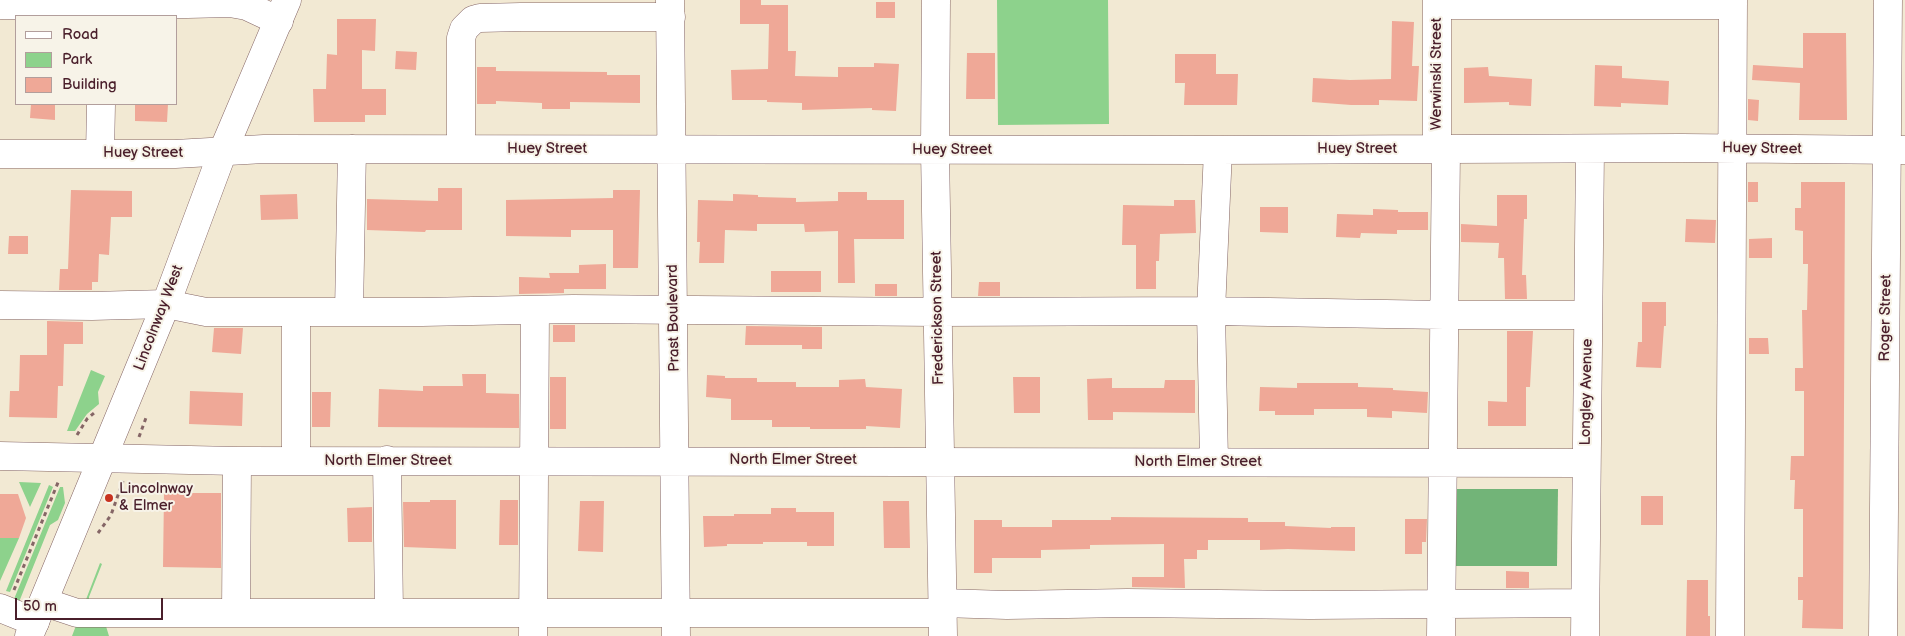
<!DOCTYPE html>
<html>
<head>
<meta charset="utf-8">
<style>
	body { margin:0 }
	#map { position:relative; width:1905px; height:636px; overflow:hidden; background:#f2e9d3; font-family:"Balsamiq Sans",sans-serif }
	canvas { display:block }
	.legend { position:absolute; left:15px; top:15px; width:162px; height:90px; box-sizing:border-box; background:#f7f3e8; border:1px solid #b29e9c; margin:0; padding:6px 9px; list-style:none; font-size:15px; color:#4a1f2b }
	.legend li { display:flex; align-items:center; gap:10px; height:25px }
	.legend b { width:25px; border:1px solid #b29e9c }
	.scale { position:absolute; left:15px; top:598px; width:148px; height:22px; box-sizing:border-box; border:2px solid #4a1f2b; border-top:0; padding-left:6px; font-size:15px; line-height:18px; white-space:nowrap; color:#4a1f2b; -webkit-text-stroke:4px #f7f3e8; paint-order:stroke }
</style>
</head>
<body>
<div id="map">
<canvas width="1905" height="636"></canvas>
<ul class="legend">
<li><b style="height:6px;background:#fff"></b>Road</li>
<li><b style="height:14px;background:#8dd28c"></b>Park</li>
<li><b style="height:14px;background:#efa897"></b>Building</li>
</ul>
<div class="scale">50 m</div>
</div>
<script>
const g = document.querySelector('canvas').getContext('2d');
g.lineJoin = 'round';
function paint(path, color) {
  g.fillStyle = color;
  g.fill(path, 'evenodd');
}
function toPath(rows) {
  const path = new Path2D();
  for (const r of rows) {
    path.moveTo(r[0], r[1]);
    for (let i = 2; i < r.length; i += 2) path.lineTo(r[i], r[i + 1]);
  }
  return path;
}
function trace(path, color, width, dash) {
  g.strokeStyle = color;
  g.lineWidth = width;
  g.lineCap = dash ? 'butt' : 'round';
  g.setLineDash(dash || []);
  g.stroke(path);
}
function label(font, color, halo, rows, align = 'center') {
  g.font = font + ' "Balsamiq Sans",sans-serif';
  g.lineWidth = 4;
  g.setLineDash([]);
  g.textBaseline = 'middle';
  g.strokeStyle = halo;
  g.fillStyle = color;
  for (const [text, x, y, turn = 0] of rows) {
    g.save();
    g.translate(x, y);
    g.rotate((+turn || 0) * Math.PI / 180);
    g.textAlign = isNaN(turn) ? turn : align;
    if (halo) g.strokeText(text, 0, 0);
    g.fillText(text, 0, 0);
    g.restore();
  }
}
paint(toPath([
	[997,0,1108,0,1109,124,998,125],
	[91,370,105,376,98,392,99,404,87,414,75,431,67,431],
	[19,482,41,483,30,507],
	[49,485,53,487,10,592,6,591],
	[60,487,63,487,65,503,58,520,50,525,19,602,12,604],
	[0,538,19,538,0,581],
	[100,563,102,564,89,597,89,604,105,623,109,636,72,636]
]), '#8dd28c');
paint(toPath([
	[1446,489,1558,489,1557,566,1446,566]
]), '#72b478');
paint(toPath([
	[740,0,761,0,761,5,788,5,788,51,796,51,795,76,838,77,838,67,874,67,874,63,899,64,896,111,872,110,872,108,802,110,802,103,767,102,767,100,732,100,731,70,768,69,769,24,740,24],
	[876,2,895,2,895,18,876,18],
	[337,19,376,19,375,51,362,50,362,89,386,89,386,115,365,115,365,122,314,122,313,89,326,89,327,54,337,55],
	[1392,21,1414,22,1412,66,1419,66,1417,101,1379,100,1379,105,1351,105,1312,102,1313,78,1350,80,1391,79],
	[1803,33,1846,33,1847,120,1799,120,1800,83,1752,80,1753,65,1803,68],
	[396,51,417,52,416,70,395,69],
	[967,53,995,53,995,99,966,99],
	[1175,54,1216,54,1216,74,1238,74,1237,105,1184,105,1185,83,1175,83],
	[1595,65,1622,66,1622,78,1669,81,1668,105,1621,103,1621,107,1594,106],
	[477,67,496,67,496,71,607,72,607,75,640,75,640,103,570,102,570,109,542,109,542,103,496,101,496,104,477,104],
	[1488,67,1489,76,1532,79,1531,106,1509,105,1509,102,1464,103,1464,68],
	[1748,99,1759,100,1758,121,1748,120],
	[31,104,55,104,55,120,30,118],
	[135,104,168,104,167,122,135,121],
	[1748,182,1758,182,1758,202,1748,202],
	[1801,182,1845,182,1843,629,1802,628,1803,600,1798,600,1798,577,1803,577,1803,509,1794,509,1795,480,1790,480,1791,456,1804,456,1804,391,1795,391,1795,368,1803,368,1802,310,1807,310,1808,264,1803,264,1803,231,1795,230,1795,208,1801,208],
	[438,188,462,188,462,230,426,230,425,232,367,230,367,199,438,201],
	[71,190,132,191,132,217,111,217,109,255,99,254,98,282,92,282,92,290,59,290,60,269,68,269],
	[613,190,640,190,638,268,613,268,613,230,571,230,571,237,506,236,506,200,613,198],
	[838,192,867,192,867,200,904,200,904,239,854,239,855,283,838,283,838,231,805,232,804,224,757,224,757,231,725,230,724,263,699,263,700,242,697,242,698,200,733,201,733,194,758,195,758,197,796,198,796,202,838,201],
	[297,194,298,219,261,220,260,195],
	[1497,195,1527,195,1527,219,1524,219,1522,275,1526,275,1527,299,1505,299,1504,258,1498,258,1499,243,1461,242,1461,224,1497,226],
	[1174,200,1195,200,1196,233,1160,234,1159,261,1156,261,1156,289,1136,289,1136,245,1122,245,1123,205,1174,206],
	[1260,207,1288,207,1288,233,1260,232],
	[1373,209,1398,210,1398,212,1428,212,1428,230,1397,230,1397,234,1361,233,1360,238,1336,237,1337,214,1373,215],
	[1686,219,1716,220,1715,243,1685,242],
	[9,236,28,236,28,254,8,254],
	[1772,238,1772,258,1749,258,1749,239],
	[606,264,606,289,564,289,564,293,519,294,519,277,550,278,549,273,579,273,579,265],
	[771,271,821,271,821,292,771,292],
	[979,282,1000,282,1000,296,978,296],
	[875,284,897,284,897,296,875,296],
	[1642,302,1666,302,1666,326,1664,326,1661,368,1636,367,1638,342,1642,342],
	[47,321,83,322,83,344,64,344,63,386,58,386,57,418,9,417,10,391,19,391,20,355,47,355],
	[553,325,575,325,575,342,553,342],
	[746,326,822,327,822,349,802,349,802,345,745,345],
	[214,328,243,328,241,354,212,352],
	[1507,331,1533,331,1530,387,1526,387,1526,426,1488,426,1488,401,1507,402],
	[1749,338,1768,338,1769,354,1749,354],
	[462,374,486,374,486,393,519,394,519,428,378,427,379,389,423,391,423,386,463,386],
	[707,375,725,376,725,378,757,378,757,382,796,382,796,387,839,387,839,380,865,379,866,387,902,389,900,428,866,426,866,429,810,429,810,427,772,427,772,420,731,420,731,399,706,397],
	[550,377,566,377,566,429,550,429],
	[1013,377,1040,377,1040,413,1014,413],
	[1112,378,1112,388,1164,388,1165,380,1195,380,1195,413,1113,412,1113,420,1088,420,1087,379],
	[1297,383,1358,383,1358,387,1393,388,1393,390,1428,392,1427,413,1392,411,1392,418,1367,417,1367,409,1314,409,1314,415,1275,415,1275,411,1259,411,1260,387,1297,388],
	[190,391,243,393,242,426,189,424],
	[312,392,331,392,330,427,312,427],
	[164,493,221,493,221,568,163,567],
	[0,494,18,494,26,518,19,538,0,538],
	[1641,496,1663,496,1663,525,1641,525],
	[430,500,456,500,456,549,404,547,403,502,430,502],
	[500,500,518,500,518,545,499,545],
	[580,501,604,501,603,552,578,551],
	[883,501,909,501,910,548,884,548],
	[372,507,372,542,348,542,347,508],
	[771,508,796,508,796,512,834,512,834,546,807,546,807,542,763,542,763,544,727,544,727,546,704,547,703,516,734,516,734,514,771,514],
	[1111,517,1248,518,1248,522,1285,522,1285,526,1331,528,1331,527,1355,527,1355,551,1288,549,1260,550,1260,540,1208,540,1208,550,1197,550,1197,559,1184,559,1185,588,1132,587,1132,577,1164,577,1164,544,1090,545,1090,549,1041,550,1041,558,992,558,992,573,974,573,974,520,1002,520,1002,527,1052,527,1052,520,1111,520],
	[1405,519,1427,519,1426,542,1422,542,1422,554,1405,554],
	[1506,571,1529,572,1529,588,1506,588],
	[1687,580,1708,580,1708,616,1710,616,1710,636,1686,636]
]), '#efa897');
const minor = toPath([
	[670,0,676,636],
	[936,0,935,150,943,636],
	[1437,0,1437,149],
	[0,5,101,6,230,3,247,6,279,21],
	[1437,5,1733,5],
	[461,149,461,38,464,29,473,20,480,18,521,17,671,17],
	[0,154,175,154,264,149,1218,150,1682,148,1905,150],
	[100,154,101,104],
	[0,305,92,306,166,304,206,312,422,312,573,309,937,312,1211,311,1444,315,1588,315],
	[349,312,352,149],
	[0,456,237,461,1586,463],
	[296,460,296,312],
	[387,460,389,613],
	[1214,462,1211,311,1218,150],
	[44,602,77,613,943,613],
	[942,603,1007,605,1127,603,1310,605,1585,603],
	[0,608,35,622],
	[236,613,237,461],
	[533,636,535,310],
	[1441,636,1446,149],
	[1585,636,1590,149],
	[1730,636,1733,0],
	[1883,636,1888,0]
]);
const major = toPath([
	[29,636,166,304,223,151,287,0]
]);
trace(minor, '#856666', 29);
trace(major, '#856666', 29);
trace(toPath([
	[77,435,87,419,94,413],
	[139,437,147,415],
	[98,533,111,515,123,481],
	[14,590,59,480]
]), '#856666', 3, [4, 4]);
trace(minor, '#fff', 28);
trace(major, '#fff', 28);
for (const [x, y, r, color] of [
	[109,498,5,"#c8321e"]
]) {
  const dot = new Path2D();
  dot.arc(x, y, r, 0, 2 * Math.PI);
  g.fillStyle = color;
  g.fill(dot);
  trace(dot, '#f7f3e8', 2);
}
label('15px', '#4a1f2b', '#f7f3e8', [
	["Werwinski Street",1437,74,-90],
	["Huey Street",547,149],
	["Huey Street",1357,149],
	["Huey Street",1762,149,1],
	["Huey Street",952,150],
	["Huey Street",143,153],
	["Lincolnway West",159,318,-69],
	["Prast Boulevard",674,318,-91],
	["Frederickson Street",938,318,-91],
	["Roger Street",1886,318,-89],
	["Longley Avenue",1587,392,-89],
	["North Elmer Street",793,460],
	["North Elmer Street",388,461],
	["North Elmer Street",1198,462]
]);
label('15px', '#4a1f2b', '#f7f3e8', [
	["Lincolnway",119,489],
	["& Elmer",119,506]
], 'left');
</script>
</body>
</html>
